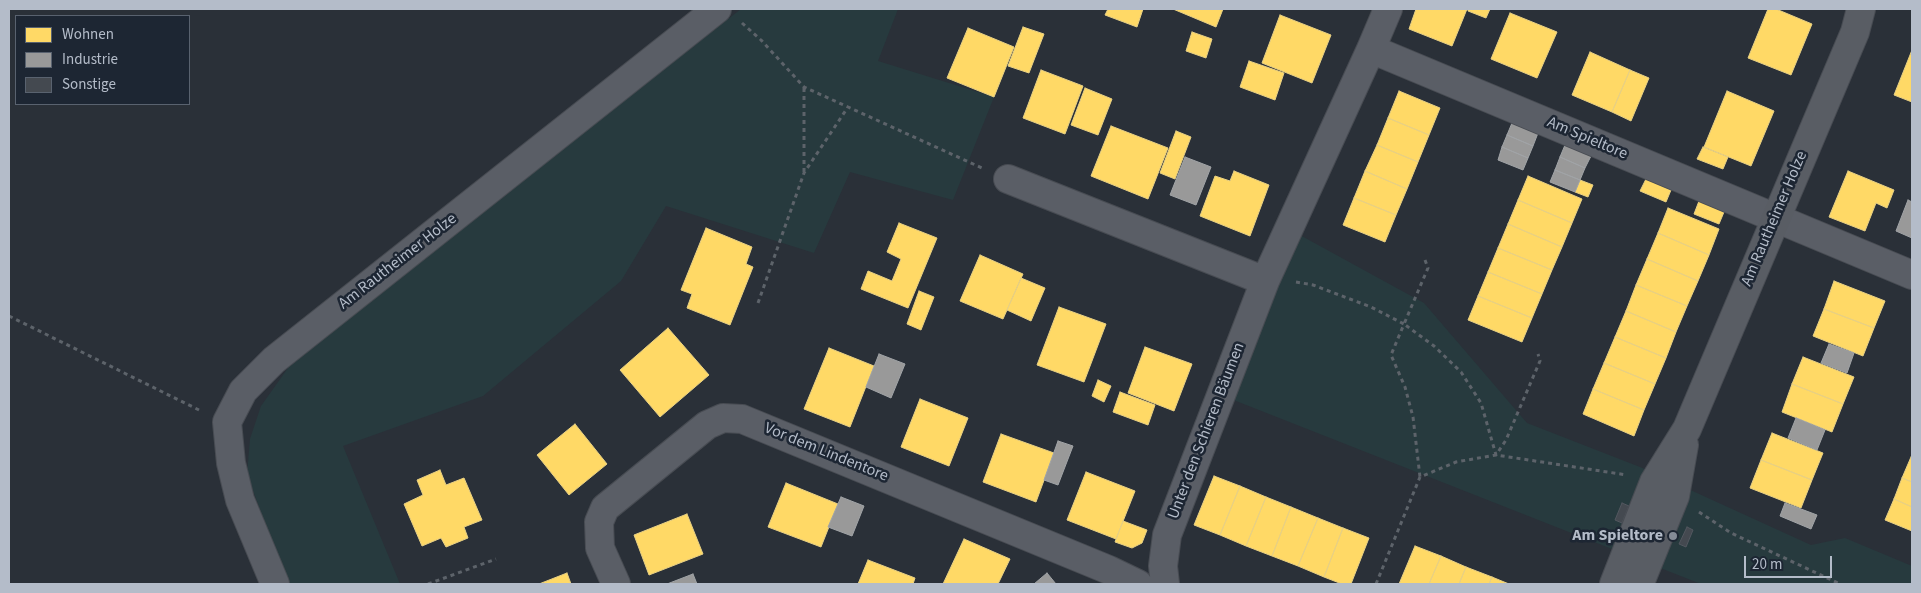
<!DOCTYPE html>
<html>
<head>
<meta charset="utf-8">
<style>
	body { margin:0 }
	#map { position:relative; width:1921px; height:593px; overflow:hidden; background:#2a3038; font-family:"Source Sans 3",sans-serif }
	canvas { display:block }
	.frame { position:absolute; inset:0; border:10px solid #b4bcc9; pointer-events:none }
	.legend { position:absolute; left:15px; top:15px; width:175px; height:90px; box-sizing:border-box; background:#1d2633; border:1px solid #59626f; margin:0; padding:6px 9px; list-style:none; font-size:15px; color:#b4bcc9 }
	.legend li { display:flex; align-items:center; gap:10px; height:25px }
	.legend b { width:25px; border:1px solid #59626f }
	.scale { position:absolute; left:1744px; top:556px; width:88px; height:22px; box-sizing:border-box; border:2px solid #b4bcc9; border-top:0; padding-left:6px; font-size:15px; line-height:18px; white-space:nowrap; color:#b4bcc9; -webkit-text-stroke:4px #1d2633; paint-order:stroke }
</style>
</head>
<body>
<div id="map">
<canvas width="1921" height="593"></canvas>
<div class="frame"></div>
<ul class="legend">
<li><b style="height:14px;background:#ffd966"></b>Wohnen</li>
<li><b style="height:14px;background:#999"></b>Industrie</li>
<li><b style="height:14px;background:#444950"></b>Sonstige</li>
</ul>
<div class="scale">20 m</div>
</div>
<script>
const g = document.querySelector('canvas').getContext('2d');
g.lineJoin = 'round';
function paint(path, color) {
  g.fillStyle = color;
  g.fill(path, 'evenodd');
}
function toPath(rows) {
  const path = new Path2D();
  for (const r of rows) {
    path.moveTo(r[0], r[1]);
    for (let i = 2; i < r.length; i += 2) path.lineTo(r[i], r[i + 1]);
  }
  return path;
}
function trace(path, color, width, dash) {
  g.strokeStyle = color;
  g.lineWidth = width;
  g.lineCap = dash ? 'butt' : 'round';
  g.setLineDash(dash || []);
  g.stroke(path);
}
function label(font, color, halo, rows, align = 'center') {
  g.font = font + ' "Source Sans 3",sans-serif';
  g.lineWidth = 5;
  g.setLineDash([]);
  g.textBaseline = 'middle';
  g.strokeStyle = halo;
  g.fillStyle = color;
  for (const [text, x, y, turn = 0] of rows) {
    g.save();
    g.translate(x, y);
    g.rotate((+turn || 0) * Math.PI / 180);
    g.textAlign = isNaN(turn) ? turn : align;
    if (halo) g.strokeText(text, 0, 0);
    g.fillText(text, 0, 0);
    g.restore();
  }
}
paint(toPath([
	[741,9,898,9,878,61,994,97,953,200,850,172,814,253,666,206,621,281,483,396,343,446,400,584,287,584,247,474,250,439,261,406,288,368,374,295],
	[1298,234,1424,303,1527,423,1640,467,1811,545,1845,538,1912,566,1912,584,1701,584,1231,399]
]), '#273a3e');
const homes = toPath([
	[1108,9,1143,9,1137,27,1105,15,1108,9],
	[1173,9,1223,9,1216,27,1173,9],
	[1416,9,1467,9,1452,46,1409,29,1416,9],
	[1468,9,1490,9,1486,18,1468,11,1468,9],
	[1768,9,1776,9,1812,24,1791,75,1748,58,1768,9],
	[1510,13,1557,32,1537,78,1491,59,1510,13],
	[1280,15,1331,35,1312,83,1262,63,1280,15],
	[1023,27,1044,34,1029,73,1008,66,1023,27],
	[968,28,1014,47,994,97,947,78,968,28],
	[1192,32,1212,39,1206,58,1186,51,1192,32],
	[1912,50,1912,102,1894,95,1912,50],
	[1590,52,1630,70,1612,112,1572,95,1590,52],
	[1249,61,1284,73,1275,100,1240,87,1249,61],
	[1041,70,1083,86,1065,134,1023,118,1041,70],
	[1630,70,1649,78,1631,121,1612,112,1630,70],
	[1085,88,1112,99,1098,135,1071,125,1085,88],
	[1399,91,1440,108,1429,135,1388,118,1399,91],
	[1727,91,1774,111,1751,166,1704,147,1727,91],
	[1388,118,1429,135,1418,162,1377,145,1388,118],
	[1111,126,1168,148,1148,199,1091,176,1111,126],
	[1176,131,1191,137,1175,179,1160,173,1176,131],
	[1377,145,1418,162,1407,189,1365,171,1377,145],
	[1703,147,1728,157,1723,169,1697,159,1703,147],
	[1234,171,1269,185,1250,236,1200,216,1215,176,1230,181,1234,171],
	[1365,171,1407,189,1396,215,1354,198,1365,171],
	[1848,171,1894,190,1887,208,1876,203,1865,231,1829,217,1848,171],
	[1528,176,1582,199,1572,223,1518,200,1528,176],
	[1646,179,1671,190,1666,202,1640,191,1646,179],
	[1580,180,1593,185,1588,197,1575,192,1580,180],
	[1354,198,1396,215,1385,242,1343,225,1354,198],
	[1518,200,1572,223,1562,247,1508,224,1518,200],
	[1699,201,1724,212,1719,224,1694,214,1699,201],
	[1668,208,1719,229,1709,255,1658,233,1668,208],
	[899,223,937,238,908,308,861,289,868,271,892,281,901,259,887,252,899,223],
	[1508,224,1562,247,1552,270,1498,248,1508,224],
	[706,228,752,247,746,264,753,267,730,325,687,308,692,294,681,290,706,228],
	[1658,233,1709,255,1698,281,1647,259,1658,233],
	[1498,248,1552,270,1542,294,1488,272,1498,248],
	[980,255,1023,274,1003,319,960,301,980,255],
	[1647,259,1698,281,1687,306,1636,285,1647,259],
	[1488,272,1542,294,1532,318,1478,296,1488,272],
	[1021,278,1045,288,1031,321,1007,310,1021,278],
	[1834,281,1885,301,1874,328,1824,309,1834,281],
	[1636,285,1687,306,1676,332,1626,311,1636,285],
	[919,291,934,297,921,330,907,324,919,291],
	[1478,296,1532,318,1522,342,1468,320,1478,296],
	[1059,307,1106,324,1084,382,1037,365,1059,307],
	[1824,309,1874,328,1863,356,1813,336,1824,309],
	[1626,311,1676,332,1666,358,1615,337,1626,311],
	[668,328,709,375,660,417,620,370,668,328],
	[1615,337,1666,358,1655,384,1604,363,1615,337],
	[1145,347,1192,364,1174,411,1128,393,1145,347],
	[829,348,874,366,850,427,804,409,829,348],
	[1803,357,1854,377,1843,404,1792,384,1803,357],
	[1604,363,1655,384,1644,410,1593,389,1604,363],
	[1098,380,1111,386,1104,402,1092,396,1098,380],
	[1792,384,1843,404,1832,432,1782,412,1792,384],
	[1593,389,1644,410,1634,436,1583,414,1593,389],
	[1120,392,1155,405,1148,425,1113,412,1120,392],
	[920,399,968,418,949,466,901,447,920,399],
	[575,424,607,464,569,495,537,455,575,424],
	[1772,433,1823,453,1812,480,1761,460,1772,433],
	[1001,434,1054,453,1036,502,983,482,1001,434],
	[1911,457,1912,458,1912,482,1902,478,1911,457],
	[1761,460,1812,480,1801,508,1750,488,1761,460],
	[440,470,446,485,464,478,482,520,464,527,468,538,446,547,441,538,422,546,404,504,423,495,417,480,440,470],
	[1086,472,1135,491,1116,539,1067,520,1086,472],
	[1214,476,1240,486,1220,535,1194,525,1214,476],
	[1902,478,1912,482,1912,507,1894,499,1902,478],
	[786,483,838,504,821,547,768,527,786,483],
	[1240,486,1266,497,1246,546,1220,535,1240,486],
	[1266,497,1291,507,1272,556,1246,546,1266,497],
	[1894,499,1912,507,1912,531,1885,520,1894,499],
	[1291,507,1318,518,1298,566,1272,556,1291,507],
	[687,514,703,554,649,575,634,535,687,514],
	[1318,518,1343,528,1324,577,1298,566,1318,518],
	[1123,521,1147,530,1142,543,1132,548,1115,542,1123,521],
	[1343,528,1369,538,1351,584,1342,584,1324,577,1343,528],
	[964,539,1010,559,998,584,943,584,964,539],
	[1415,546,1441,556,1429,584,1399,584,1415,546],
	[1441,556,1466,567,1459,584,1429,584,1441,556],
	[868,560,915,578,913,584,858,584,868,560],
	[1466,567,1492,577,1489,584,1459,584,1466,567],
	[567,573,571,584,539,584,567,573],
	[1492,577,1509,584,1489,584,1492,577]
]);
paint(homes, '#ffd966');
trace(homes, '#e8d084', 1);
const industry = toPath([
	[1512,123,1538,133,1533,146,1507,135,1512,123],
	[1507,135,1533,146,1528,158,1502,147,1507,135],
	[1565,145,1591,156,1585,168,1560,157,1565,145],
	[1502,147,1528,158,1523,170,1498,160,1502,147],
	[1185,157,1211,167,1196,205,1170,195,1185,157],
	[1560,157,1585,168,1580,180,1555,170,1560,157],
	[1555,170,1580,180,1575,192,1550,182,1555,170],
	[1908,200,1912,202,1912,238,1896,231,1908,200],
	[1829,344,1854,353,1847,373,1821,363,1829,344],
	[879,354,905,364,891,398,866,387,879,354],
	[1796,418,1825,430,1817,450,1788,438,1796,418],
	[1058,441,1073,446,1058,485,1044,480,1058,441],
	[841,497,864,506,852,536,828,527,841,497],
	[1785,503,1817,515,1811,529,1780,516,1785,503],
	[1047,573,1056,584,1034,584,1047,573],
	[693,574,697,584,667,584,693,574]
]);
paint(industry, '#999');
trace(industry, '#a1a4a7', 1);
const building = toPath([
	[1622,503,1629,506,1622,523,1615,520,1622,503],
	[1687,527,1693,530,1686,547,1679,544,1687,527]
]);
paint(building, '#444950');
trace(building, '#52575f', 1);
const street = toPath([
	[1371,49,1912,275],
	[1008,179,1265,281],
	[275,584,240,500,231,463,227,422,243,391,274,360,717,9],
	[616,584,600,548,599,522,605,508,707,425,723,418,742,419,1109,570,1138,584],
	[1165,584,1163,566,1167,535,1265,281,1371,49,1388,9]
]);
const secondary = toPath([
	[1614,584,1654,482,1687,429,1855,32,1861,9],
	[1637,584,1641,580,1675,496,1684,445]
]);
trace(street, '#484c53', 30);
trace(secondary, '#484c53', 30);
trace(toPath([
	[742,23,761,40,804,87,848,107],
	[804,172,804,87],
	[1425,260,1428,268,1404,324,1434,346,1461,372,1481,403,1496,455,1506,440,1540,361,1538,354],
	[1296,282,1313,285,1371,307,1404,324,1391,355,1405,387,1413,417,1420,477],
	[758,303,804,173,848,107,982,168],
	[9,316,201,411],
	[1699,512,1731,533,1840,584],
	[428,584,496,559],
	[1376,584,1420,477,1456,462,1496,455,1627,475]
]), '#5d636a', 3, [4, 4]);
trace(street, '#5a5e66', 28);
trace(secondary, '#595d64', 28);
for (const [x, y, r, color] of [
	[1673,536,5,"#848b96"]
]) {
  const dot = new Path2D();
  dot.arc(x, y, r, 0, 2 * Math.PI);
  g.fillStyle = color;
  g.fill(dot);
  trace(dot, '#1d2633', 2);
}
label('16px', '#b4bcc9', '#1d2633', [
	["Am Spieltore",1587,139,23],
	["Am Rautheimer Holze",1775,219,-67],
	["Am Rautheimer Holze",398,262,-38],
	["Unter den Schieren Bäumen",1207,431,-69],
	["Vor dem Lindentore",826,453,22]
]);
label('bold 16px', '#b4bcc9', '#1d2633', [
	["Am Spieltore",1663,536]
], 'right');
</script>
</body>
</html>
